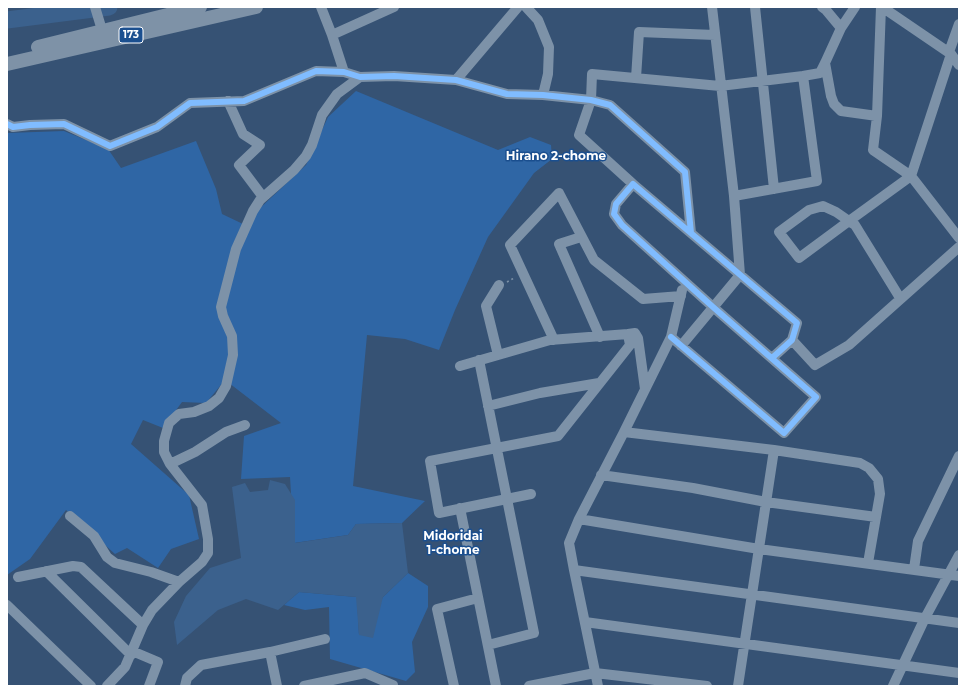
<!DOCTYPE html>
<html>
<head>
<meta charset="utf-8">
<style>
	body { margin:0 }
	#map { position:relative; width:966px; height:693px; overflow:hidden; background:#365274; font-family:Montserrat,sans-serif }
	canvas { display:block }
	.frame { position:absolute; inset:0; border:8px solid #fff; pointer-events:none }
</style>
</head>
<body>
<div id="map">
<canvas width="966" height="693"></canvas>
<div class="frame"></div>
</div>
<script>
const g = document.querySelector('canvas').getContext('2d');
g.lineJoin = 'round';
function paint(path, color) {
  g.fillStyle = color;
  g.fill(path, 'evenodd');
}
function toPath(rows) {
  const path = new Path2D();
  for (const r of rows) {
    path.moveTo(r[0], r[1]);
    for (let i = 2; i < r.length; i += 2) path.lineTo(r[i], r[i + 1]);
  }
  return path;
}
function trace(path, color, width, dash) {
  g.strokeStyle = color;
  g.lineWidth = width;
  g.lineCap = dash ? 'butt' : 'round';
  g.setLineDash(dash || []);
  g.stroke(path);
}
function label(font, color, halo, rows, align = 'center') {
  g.font = font + ' Montserrat,sans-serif';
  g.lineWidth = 3;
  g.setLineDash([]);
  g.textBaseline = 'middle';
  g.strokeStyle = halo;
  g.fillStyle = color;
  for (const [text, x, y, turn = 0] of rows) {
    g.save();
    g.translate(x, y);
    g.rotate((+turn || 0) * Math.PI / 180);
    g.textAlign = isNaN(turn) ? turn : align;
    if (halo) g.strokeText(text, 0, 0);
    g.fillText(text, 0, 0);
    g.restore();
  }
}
paint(toPath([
	[356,91,498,150,530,137,551,145,552,159,534,173,488,237,455,310,439,350,405,339,367,335,353,486,425,501,402,523,356,524,348,535,294,543,290,477,241,479,244,436,281,423,225,380,206,403,182,402,163,428,143,420,131,444,189,495,199,539,171,549,158,568,127,548,115,554,66,510,30,559,7,575,7,133,64,131,108,149,121,168,196,141,216,189,222,214,243,224,306,165,328,117],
	[408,573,428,586,428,607,412,642,415,672,406,681,330,659,329,607,305,610,284,605,299,592,357,597,359,635,383,597]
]), '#2f66a5');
paint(toPath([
	[270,480,285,484,295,500,295,543,348,535,356,524,402,523,408,573,383,597,373,638,359,635,356,597,299,592,278,610,246,599,218,610,177,645,174,622,186,596,210,568,241,558,232,487,245,483,250,492,268,490]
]), '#3b618d');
trace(toPath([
	[7,20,109,7]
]), '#3b618d', 17);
trace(toPath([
	[507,282,514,278]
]), '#7d92a8', 1.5, [2, 3]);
trace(toPath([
	[95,7,102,30],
	[321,7,332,35,344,72],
	[526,7,538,20,549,47,548,74,543,95],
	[712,7,734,196],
	[755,7,774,189],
	[822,7,826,10,841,28,855,7],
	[881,7,877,116,873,150,911,176,959,238],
	[882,7,951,54,911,176,849,221,799,258,779,232,809,210,823,206,836,212,849,221,855,225,900,298],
	[332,35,394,7],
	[949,52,959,24],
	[951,54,959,65],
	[825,63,831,96,834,104,841,111,877,116],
	[803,76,820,73,825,63,841,28],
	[636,78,639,32,715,35],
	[456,80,518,7],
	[228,101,243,134,260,145,239,165,263,197],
	[7,124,13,127,30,125,64,124,110,146,157,127,190,103,244,101,316,71,344,72,360,77,394,76,456,80,507,94,543,95,591,100,610,105,685,172,691,233],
	[633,184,579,135,591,100,592,74,720,86,803,76,817,181,734,196,740,275,681,346],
	[581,237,559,244,600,337],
	[628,334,635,333,638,338,645,389],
	[671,337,784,433,816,397,713,307,622,225,614,214,616,204,633,184,797,323,792,340,772,358],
	[554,340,510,245,559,193,594,260,643,299,681,296],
	[792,340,815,365,849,345,959,247],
	[498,355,486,306,499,285],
	[479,360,534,633,488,645],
	[460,366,550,340,628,334,630,345,558,436,430,461,439,513,531,494],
	[488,406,540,393,599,383],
	[624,432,671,337,682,290],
	[774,450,860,463,869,468,878,479,880,494,868,563],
	[170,464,164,452,164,441,169,423,179,414,194,412,209,406,219,398,226,386,233,355,232,336,223,316,221,307,236,249,253,211,260,200,294,170,306,156,312,145,322,115,337,94,360,77],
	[601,475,693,488,766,502,876,517],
	[460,508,496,686],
	[70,516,94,536,107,557,115,563,151,572,179,582],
	[579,519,624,432,774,450,738,686],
	[914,569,918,541,959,456],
	[574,570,569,543,579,519,759,549,959,576],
	[46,571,131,655],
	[18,577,73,566,81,567,143,625,125,667,107,686],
	[7,605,91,686],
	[585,622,959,673],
	[143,625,152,610,179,582,202,562,208,553,208,539,202,505,170,464,195,452,226,432,245,425],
	[132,651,158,662,149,686],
	[270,652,325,639],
	[185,686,187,678,201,665,270,652,277,686],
	[304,686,365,673,393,685,393,686],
	[454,686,437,609,478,598],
	[529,686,595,673,707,686],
	[598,686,574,570,959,623],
	[893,686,925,618,959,555]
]), '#7d92a8', 10);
trace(toPath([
	[38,47,200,7],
	[7,64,256,7]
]), '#7e92a7', 14);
trace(toPath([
	[7,124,13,127,30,125,64,124,110,146,157,127,190,103,244,101,316,71,344,72,360,77,394,76,456,80,507,94,543,95,591,100,610,105,685,172,691,233],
	[671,337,784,433,816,397,713,307,622,225,614,214,616,204,633,184,797,323,792,340,772,358]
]), '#80bcff', 6);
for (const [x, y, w] of [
	[131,35,24]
]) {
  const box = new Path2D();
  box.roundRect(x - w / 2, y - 8, w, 16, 3);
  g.fillStyle = '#1b4f8f';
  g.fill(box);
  trace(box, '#fff', 1);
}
label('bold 10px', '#fff', null, [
	["173",131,35]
]);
label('bold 12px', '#fff', '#1b4f8f', [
	["Hirano 2-chome",556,156],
	["Midoridai",453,536],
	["1-chome",453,550]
]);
</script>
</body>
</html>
